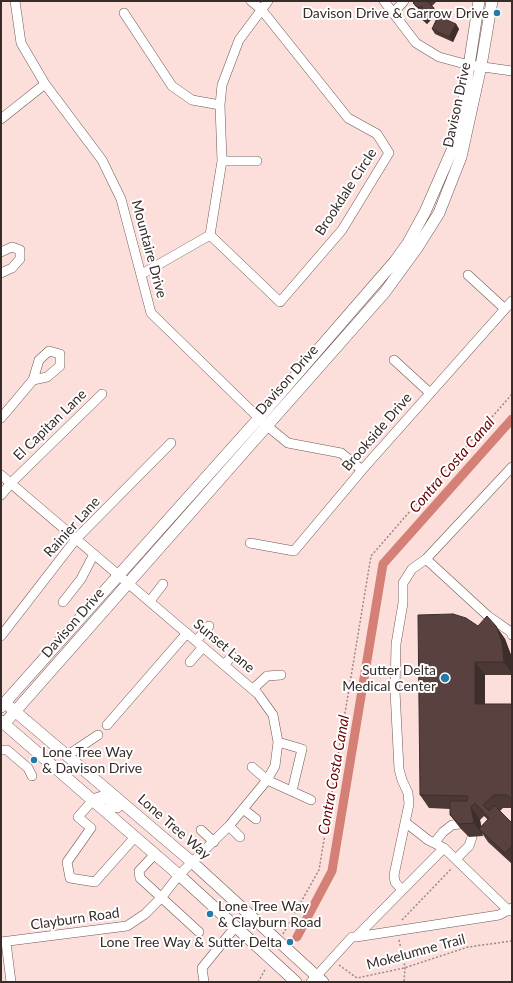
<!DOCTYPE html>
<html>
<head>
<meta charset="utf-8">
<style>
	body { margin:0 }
	#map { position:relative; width:513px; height:983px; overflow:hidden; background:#fcdfdb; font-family:Lato,sans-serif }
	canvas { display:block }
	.frame { position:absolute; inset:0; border:2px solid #362c2a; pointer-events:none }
</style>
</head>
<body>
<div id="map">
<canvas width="513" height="983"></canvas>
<div class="frame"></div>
</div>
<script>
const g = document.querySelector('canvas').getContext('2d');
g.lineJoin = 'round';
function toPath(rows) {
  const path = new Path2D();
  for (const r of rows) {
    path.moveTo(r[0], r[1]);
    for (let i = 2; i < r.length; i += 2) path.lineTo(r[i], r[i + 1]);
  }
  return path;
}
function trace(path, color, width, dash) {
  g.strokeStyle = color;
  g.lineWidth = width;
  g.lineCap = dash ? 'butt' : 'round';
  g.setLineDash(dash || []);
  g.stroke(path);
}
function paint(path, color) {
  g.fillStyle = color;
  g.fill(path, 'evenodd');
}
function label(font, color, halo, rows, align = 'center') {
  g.font = font + ' Lato,sans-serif';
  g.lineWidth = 4;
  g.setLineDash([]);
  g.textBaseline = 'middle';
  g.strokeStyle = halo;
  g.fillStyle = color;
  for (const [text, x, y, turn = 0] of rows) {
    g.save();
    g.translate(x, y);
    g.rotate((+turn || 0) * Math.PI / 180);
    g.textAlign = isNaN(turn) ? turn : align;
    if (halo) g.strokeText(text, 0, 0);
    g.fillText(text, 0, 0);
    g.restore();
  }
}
trace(toPath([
	[297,937,332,871,383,564,512,419]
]), '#d48076', 9);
const minor = toPath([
	[15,1,21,43,45,84,102,160,121,199,151,313,267,426,288,443,341,453,362,470],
	[384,1,416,43,439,57,469,65,512,71],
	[124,13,172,86,192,100,220,105],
	[393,13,404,1],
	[1,119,45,84],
	[222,161,257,161],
	[210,235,280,302,342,230,389,153,377,134,348,118,261,9,251,1],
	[1,252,12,247,20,250,20,259,12,268,1,273],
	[142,274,210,235,222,161,220,105,222,85,239,40,268,1],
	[468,275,505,309],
	[394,360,430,393],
	[1,418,33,380,39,360,49,351,60,354,60,366,47,377,33,380],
	[1,475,258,694,273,715,278,742,275,766,267,780,229,826,179,875,161,898,145,914,127,926,1,942],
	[1,495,11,483,102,394],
	[250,543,294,551,362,470,512,301],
	[426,559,488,616,511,632,512,635],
	[150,601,163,584],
	[63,602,81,579,94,554],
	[1,636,76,539,171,443],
	[196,641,209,626],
	[190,662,203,647],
	[224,665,232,656],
	[253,689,267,676,281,675],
	[107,725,187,633],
	[278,742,302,749,292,791],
	[1,750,7,750,28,768,32,776],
	[68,755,98,735],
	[252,767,267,780,311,800],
	[93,800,78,817,91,828,67,862,70,878,95,882,135,837],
	[243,809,256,819],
	[405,822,428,840,444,848],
	[229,826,240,837],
	[201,830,214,842],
	[435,842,443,832,452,825,460,824],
	[155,854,139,871,140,878,199,932],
	[456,859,469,846,472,837],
	[402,890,395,882,394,875,409,804,408,793,402,780,399,769,395,691,396,644,403,603,403,583,412,569,426,559,512,467],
	[356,937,499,915,512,908],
	[6,942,11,982],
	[204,982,202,968,236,926],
	[311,982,352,937,356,937,444,848,509,911]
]);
const major = toPath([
	[1,707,259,418,395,261,408,243,425,212,453,148,464,98,479,1],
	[10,707,193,863,323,982],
	[1,721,179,875,296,982],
	[4,724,385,292,417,248,439,213,461,157,481,66,492,1],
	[93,800,102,797,107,798,117,807]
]);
trace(minor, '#6f5754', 10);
trace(major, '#6f5754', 12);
trace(toPath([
	[402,920,452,868],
	[283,934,319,870,371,556,512,394],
	[399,940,405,967,404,982],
	[339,965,357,978,404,968,468,947,512,941],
	[258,982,266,968]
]), '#9b8784', 1.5, [2, 2]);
trace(minor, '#fff', 9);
trace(major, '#fff', 11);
paint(toPath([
	[415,1,437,1,432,6,437,13,427,24,420,18,417,13,420,10,416,7,413,3],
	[456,24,459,29,453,42,435,34,432,29],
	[478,626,496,626,505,639,511,655,512,675,485,675,485,704,512,704,512,808,503,808,500,811,512,823,512,864,488,842,482,833,483,836,469,837,460,828,450,815,450,809,429,808,420,795],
	[484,816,488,820,481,826,480,820]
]), '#4c3835');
paint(toPath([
	[434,8,437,13,427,24,424,19],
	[456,24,459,29,453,42,449,37],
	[496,626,505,639,511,655,512,674,504,662],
	[475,662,485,675,485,717,475,704],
	[471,807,480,820,482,831,479,829,482,833,483,836,474,823]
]), '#3e2e2b');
const building = toPath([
	[415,1,429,1,428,2,434,8,424,19,417,13,423,7,417,7,413,3,415,1],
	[438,16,456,24,449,37,432,29,438,16],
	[453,614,466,618,478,626,487,616,496,626,502,642,504,662,475,662,475,704,512,704,512,799,507,795,494,795,483,805,489,811,494,805,512,823,512,846,505,853,479,829,489,818,475,803,471,807,474,823,459,824,450,815,450,801,467,801,468,796,420,795,418,615,453,614]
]);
paint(building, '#58413e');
trace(building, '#3e2e2b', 1);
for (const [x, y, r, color] of [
	[497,13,4,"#247baa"],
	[445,678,5,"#247baa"],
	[34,760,4,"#247baa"],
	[210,914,4,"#247baa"],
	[290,942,4,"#247baa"]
]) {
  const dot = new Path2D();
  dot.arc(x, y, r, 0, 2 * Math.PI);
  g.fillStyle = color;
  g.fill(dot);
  trace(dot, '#fff', 1.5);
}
label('14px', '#362c2a', '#fff', [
	["Davison Drive & Garrow Drive",489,13],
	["Sutter Delta",436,670],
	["Medical Center",436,686],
	["Lone Tree Way",42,752,"left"],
	["& Davison Drive",42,768,"left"],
	["Lone Tree Way",218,906,"left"],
	["& Clayburn Road",218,922,"left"],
	["Lone Tree Way & Sutter Delta",282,942]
], 'right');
label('14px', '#362c2a', '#fff', [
	["Davison Drive",457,105,-78],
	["Brookdale Circle",346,192,-57],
	["Mountaire Drive",149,249,75],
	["Davison Drive",287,380,-49],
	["El Capitan Lane",50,425,-44],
	["Brookside Drive",377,432,-49],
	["Rainier Lane",72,527,-48],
	["Davison Drive",73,623,-49],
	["Sunset Lane",224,646,40],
	["Lone Tree Way",174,827,41],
	["Clayburn Road",75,919,-8],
	["Mokelumne Trail",416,952,-15]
]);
label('italic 15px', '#690003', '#fff', [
	["Contra Costa Canal",452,465,-49],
	["Contra Costa Canal",334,775,-80]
]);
</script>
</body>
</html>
